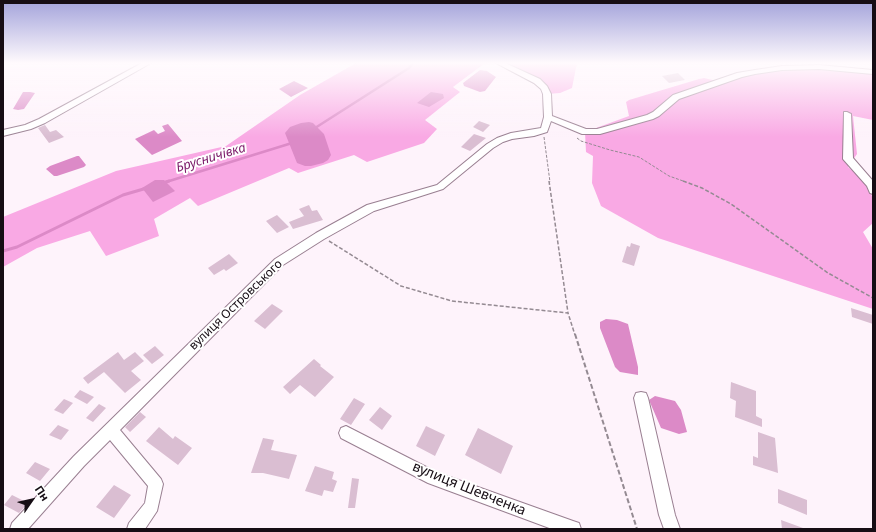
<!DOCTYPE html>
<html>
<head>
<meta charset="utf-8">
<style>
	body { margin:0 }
	#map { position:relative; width:876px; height:532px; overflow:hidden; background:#fef3fb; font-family:"Noto Sans",sans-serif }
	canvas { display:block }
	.frame { position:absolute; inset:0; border:4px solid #160d14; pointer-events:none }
	.north { position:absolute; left:12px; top:480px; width:40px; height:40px; -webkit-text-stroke:3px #fff; paint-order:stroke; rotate:56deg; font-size:11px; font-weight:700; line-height:16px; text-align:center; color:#160d14 }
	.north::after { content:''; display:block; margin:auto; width:14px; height:18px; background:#160d14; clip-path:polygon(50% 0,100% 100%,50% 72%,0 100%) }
</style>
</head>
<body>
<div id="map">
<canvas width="876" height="532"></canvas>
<div class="frame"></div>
<div class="north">Пн</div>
</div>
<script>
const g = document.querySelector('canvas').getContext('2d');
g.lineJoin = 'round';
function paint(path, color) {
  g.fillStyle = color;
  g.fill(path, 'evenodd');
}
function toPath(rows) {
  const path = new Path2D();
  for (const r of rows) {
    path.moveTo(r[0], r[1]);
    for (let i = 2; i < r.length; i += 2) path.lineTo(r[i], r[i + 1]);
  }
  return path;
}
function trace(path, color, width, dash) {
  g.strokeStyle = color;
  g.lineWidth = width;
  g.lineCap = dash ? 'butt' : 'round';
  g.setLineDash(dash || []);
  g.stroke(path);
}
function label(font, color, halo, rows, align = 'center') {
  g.font = font + ' "Noto Sans",sans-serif';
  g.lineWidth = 4;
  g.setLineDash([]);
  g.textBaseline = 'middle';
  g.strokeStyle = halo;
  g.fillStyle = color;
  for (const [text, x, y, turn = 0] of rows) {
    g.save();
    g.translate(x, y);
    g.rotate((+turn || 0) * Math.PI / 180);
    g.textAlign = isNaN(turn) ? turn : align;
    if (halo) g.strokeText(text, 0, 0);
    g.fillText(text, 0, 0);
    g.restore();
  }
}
paint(toPath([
	[356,63,485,63,453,87,460,92,425,120,437,129,424,143,367,162,354,155,298,173,289,168,198,206,190,198,154,219,159,236,106,256,90,231,37,248,3,267,3,217,116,171,226,146,300,95],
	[500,63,577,63,572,88,560,93,547,94,537,81],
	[810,67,873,72,873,120,853,116,857,154,848,167,868,183,873,200,873,223,863,232,873,249,873,309,658,238,601,206,592,183,593,156,586,152,585,132,629,116,626,102,629,100,699,79,704,78,721,82,755,72]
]), '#f9a9e4');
paint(toPath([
	[480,70,487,71,496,77,485,91,480,92,464,86,463,83],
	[294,81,308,88,291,97,279,89],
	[23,92,30,92,35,93,24,109,18,110,13,109],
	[431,92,443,94,444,98,429,107,417,103],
	[309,122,313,123,324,134,331,155,328,160,323,163,311,166,305,166,297,163,285,133,290,127,301,123],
	[168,124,182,141,152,155,135,139,154,130,158,134,165,131,162,126],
	[77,156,79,156,86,165,84,167,57,176,54,176,46,169,50,166],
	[155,180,164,180,175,191,153,202,142,188],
	[606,319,617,320,628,324,638,367,638,375,620,372,615,367,600,328,600,322],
	[655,396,675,401,681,410,687,432,679,434,661,428,649,400]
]), '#dc8ac7');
trace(toPath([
	[315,128,409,68,413,63],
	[166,182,292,143]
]), '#dc8ac7', 2.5);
trace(toPath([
	[163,183,169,181],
	[3,251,17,247,123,195,147,188]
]), '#dc8ac7', 3);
paint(toPath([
	[678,73,685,80,669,83,662,76],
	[479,121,490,125,483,132,473,127],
	[45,125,50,132,56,130,64,137,49,143,38,128],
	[474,134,486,138,470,151,461,147],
	[309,205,312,211,317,210,323,220,293,229,289,222,304,216,299,209],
	[277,215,289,227,277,233,266,221],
	[631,243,640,246,634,266,622,262,627,246,630,247],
	[229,254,238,263,226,271,224,269,214,275,208,268],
	[272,304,283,311,265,329,254,321],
	[851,308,873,315,873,324,852,317],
	[155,346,164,355,152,364,143,355],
	[118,352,124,360,135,352,144,361,131,371,141,380,125,393,104,372,88,384,83,378],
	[314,359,321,365,320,366,334,377,315,397,300,385,290,394,283,387],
	[731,382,756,391,756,416,762,419,762,427,735,417,736,401,730,398],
	[80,390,94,397,87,404,74,397],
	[354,398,365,404,351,425,340,419],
	[64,399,73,403,63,414,54,410],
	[99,404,106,408,93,422,86,418],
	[380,407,392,416,382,430,369,420],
	[140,412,146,417,130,432,125,427],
	[58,425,69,430,61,440,49,435],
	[426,426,445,435,435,456,416,446],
	[159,427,173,439,175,436,192,448,178,465,146,441],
	[478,428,513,446,501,474,465,455],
	[758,432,775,438,778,473,753,465,753,456,758,458],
	[263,438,274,440,271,450,297,455,289,479,263,473,251,473],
	[35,462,50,469,40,481,26,473],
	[315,466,334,472,332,479,337,481,333,492,324,490,322,496,305,491],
	[352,478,359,479,355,508,348,508],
	[114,485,131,495,114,518,96,507],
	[778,489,807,500,807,515,778,503],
	[12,495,28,503,19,513,4,505],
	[781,520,803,528,803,529,782,529]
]), '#dabed2');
const minor = toPath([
	[142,63,151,63,45,123,31,129,3,136,3,130,25,125,39,119,142,63],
	[496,63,505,63,540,79,547,86,551,94,552,116,586,129,597,129,647,115,653,112,673,95,737,73,755,70,782,66,819,65,873,70,873,74,819,69,782,70,755,74,742,77,679,99,659,116,653,119,600,134,582,134,551,121,547,132,534,136,512,139,503,142,493,148,443,189,374,211,324,239,283,265,120,430,161,479,163,484,157,511,145,529,127,529,129,523,145,503,148,486,110,440,84,466,28,529,10,529,12,523,74,456,275,259,316,233,367,205,437,185,487,144,497,138,511,133,541,128,544,117,543,94,541,89,534,83,496,63],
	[844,112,847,112,851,114,853,158,873,181,873,194,870,193,867,186,843,159,844,112],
	[641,392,646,393,648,398,675,515,680,529,664,529,659,515,634,398,636,393,641,392],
	[346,426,436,472,573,521,579,523,581,529,552,529,428,483,341,438,339,433,341,428,346,426]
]);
trace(minor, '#997f91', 2);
trace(toPath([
	[544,137,550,182],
	[577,138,581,141,610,150,639,157,669,176,686,182]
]), '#948a92', 1, [3, 1.5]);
trace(toPath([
	[549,181,568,313],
	[683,181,702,188,731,204,828,273,873,298],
	[329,241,401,286,452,301,568,313,575,335]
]), '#948a92', 1.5, [4, 2]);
trace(toPath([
	[575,334,637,529]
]), '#948a92', 2, [5, 2.5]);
paint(minor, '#fff');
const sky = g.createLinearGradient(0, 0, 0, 137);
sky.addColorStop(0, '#a3a3db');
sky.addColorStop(0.46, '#fffafd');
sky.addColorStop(1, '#fffafd00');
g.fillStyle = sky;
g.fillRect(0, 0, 876, 137);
label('12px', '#160d14', '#fff', [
	["вулиця Островського",236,305,-44]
]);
label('italic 13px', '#7b1b69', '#fff', [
	["Брусничівка",211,158,-17]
]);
label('14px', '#160d14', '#fff', [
	["вулиця Шевченка",469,489,22]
]);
</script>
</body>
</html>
